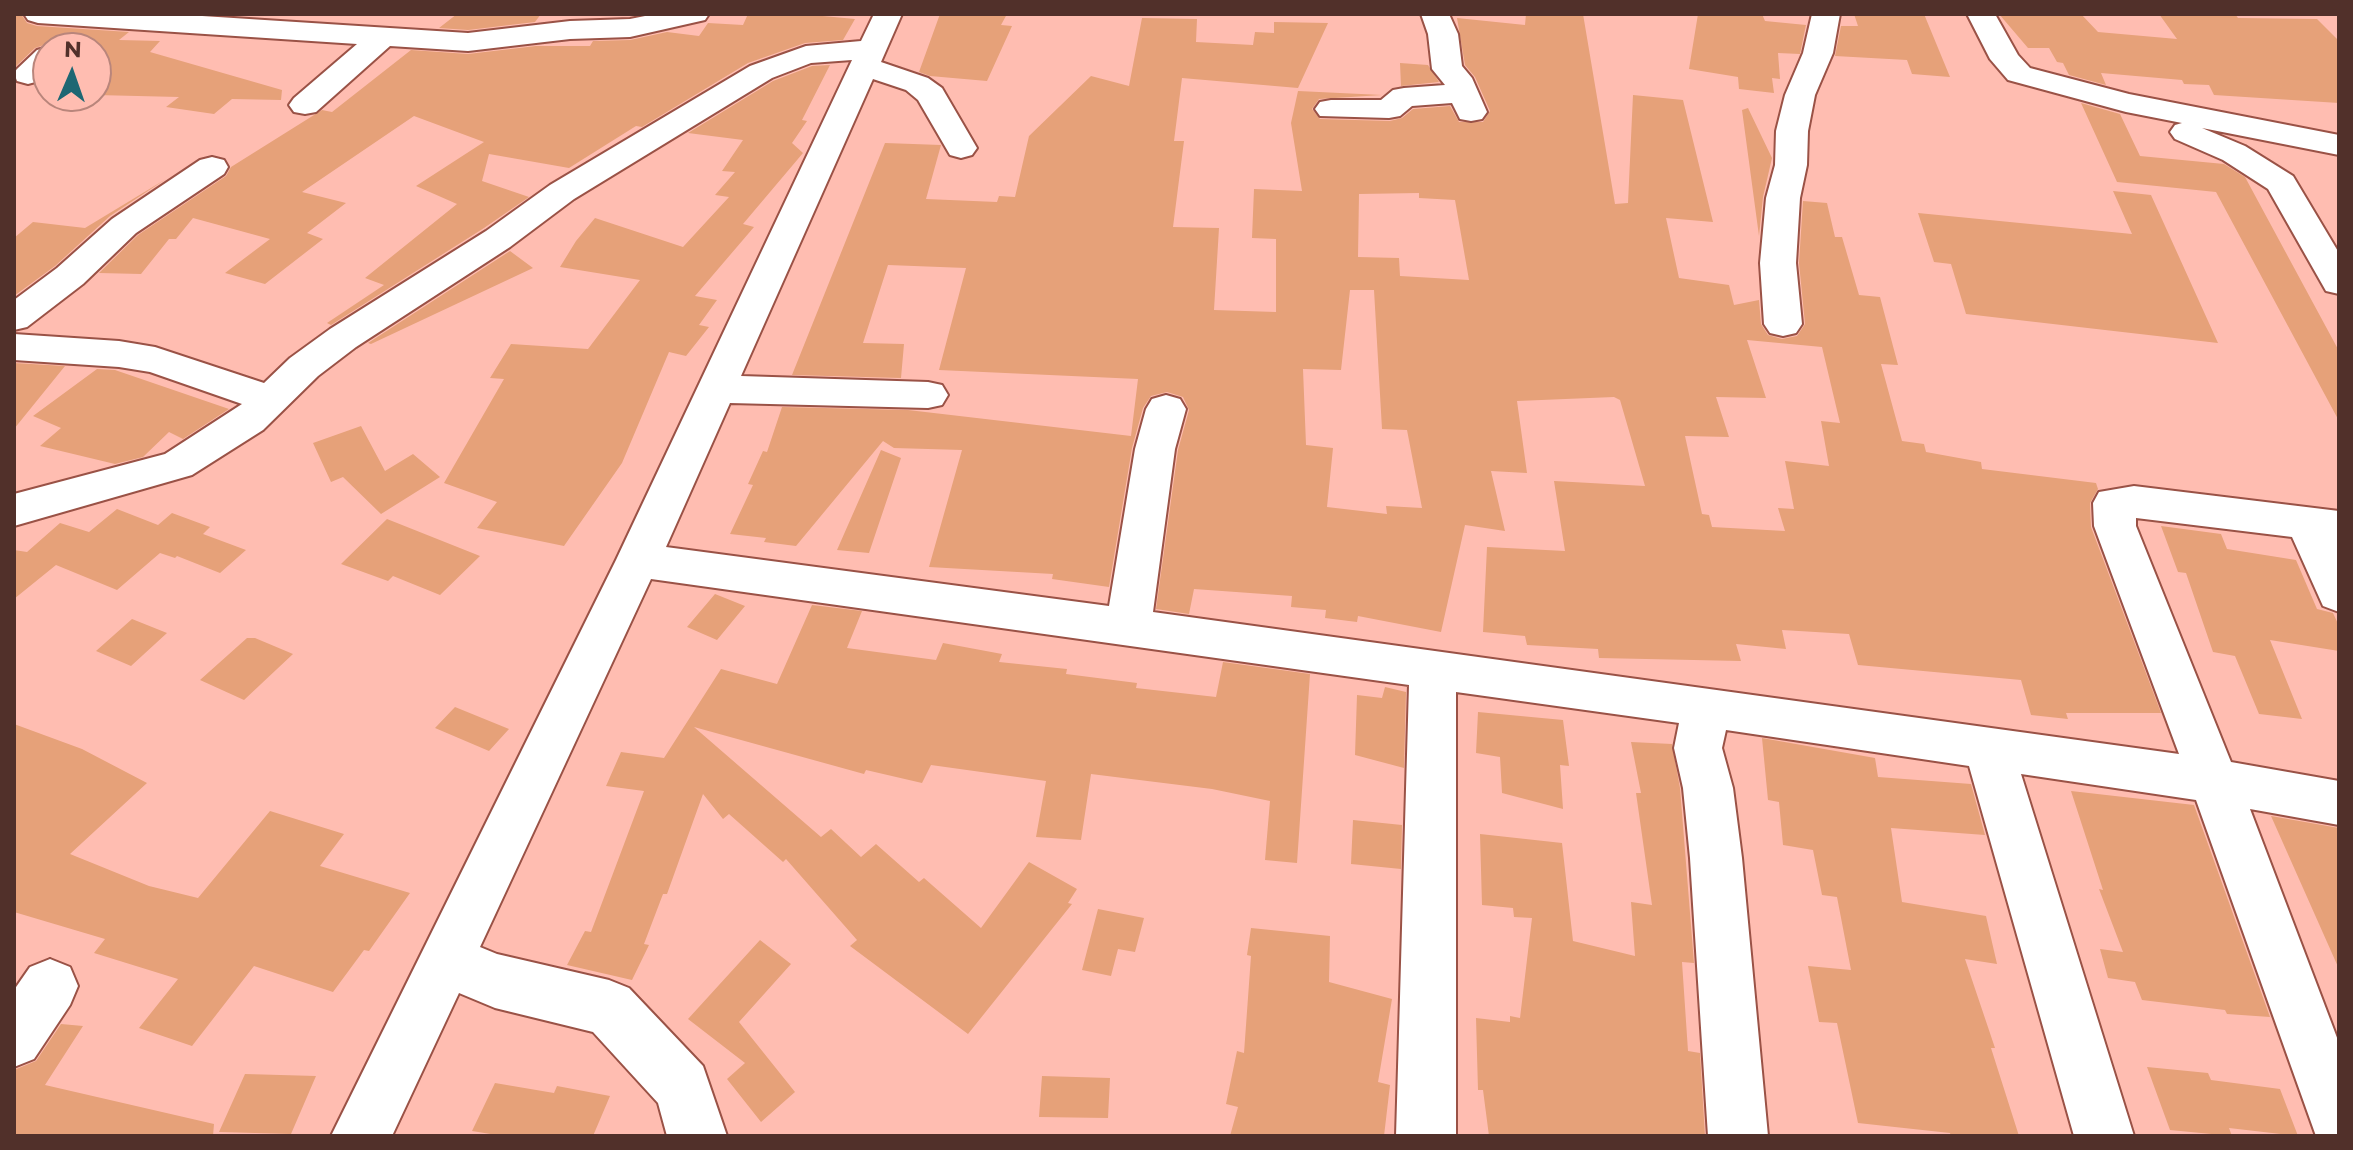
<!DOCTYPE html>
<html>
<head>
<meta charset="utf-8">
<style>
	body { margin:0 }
	#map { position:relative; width:2353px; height:1150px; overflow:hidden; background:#ffbdb1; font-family:Montserrat,sans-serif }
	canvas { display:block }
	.frame { position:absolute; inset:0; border:16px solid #51302a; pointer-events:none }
	.north { position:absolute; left:32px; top:32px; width:80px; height:80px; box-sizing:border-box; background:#ffbdb1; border:2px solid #b9857b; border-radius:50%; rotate:2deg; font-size:22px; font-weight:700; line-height:32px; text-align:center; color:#51302a }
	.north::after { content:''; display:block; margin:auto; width:28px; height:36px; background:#1d6773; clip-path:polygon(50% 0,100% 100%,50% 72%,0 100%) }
</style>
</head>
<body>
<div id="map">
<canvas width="2353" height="1150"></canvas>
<div class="frame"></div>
<div class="north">N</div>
</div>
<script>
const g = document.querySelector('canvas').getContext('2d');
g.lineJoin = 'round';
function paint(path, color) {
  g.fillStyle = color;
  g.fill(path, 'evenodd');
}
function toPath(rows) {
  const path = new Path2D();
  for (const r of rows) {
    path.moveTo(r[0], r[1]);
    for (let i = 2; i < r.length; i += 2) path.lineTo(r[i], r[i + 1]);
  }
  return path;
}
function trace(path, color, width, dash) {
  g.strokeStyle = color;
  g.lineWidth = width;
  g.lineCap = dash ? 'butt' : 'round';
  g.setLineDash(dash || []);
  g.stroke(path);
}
paint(toPath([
	[14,14,21,14,27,23,37,26,129,32,119,40,160,41,150,52,282,90,281,100,232,99,214,114,166,107,179,97,96,95,96,48,55,48,47,44,35,48,14,68],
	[457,14,541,14,535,22,468,30,439,28],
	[748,14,801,14,855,19,843,40,805,43,748,63,642,127,636,126,569,168,489,154,482,181,529,197,484,228,331,325,327,323,384,285,365,278,457,204,416,186,484,142,414,116,302,192,346,203,307,233,323,239,265,284,225,273,270,239,193,218,176,239,169,239,141,274,99,273,138,235,226,176,231,167,322,110,332,112,411,50,468,54,536,46,590,46,593,41,630,40,667,32,699,36,708,23,743,25],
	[940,14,1007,14,1001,25,1012,26,987,81,930,76,919,72],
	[1526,14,1583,14,1615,204,1628,203,1633,95,1683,100,1713,222,1666,218,1679,278,1729,285,1734,305,1759,300,1761,324,1768,335,1782,339,1797,336,1805,324,1799,263,1803,201,1827,203,1835,237,1842,237,1859,295,1880,297,1898,365,1881,364,1902,441,1924,444,1926,452,1981,462,1982,469,2096,483,2098,489,2090,503,2091,527,2161,713,2066,713,2068,719,2031,715,2021,680,1858,665,1849,634,1782,630,1786,649,1736,644,1741,661,1599,658,1598,649,1527,645,1525,636,1483,632,1487,547,1565,551,1554,481,1645,486,1620,400,1614,397,1517,401,1527,473,1491,471,1505,531,1465,525,1441,632,1358,616,1357,622,1325,618,1326,610,1291,607,1292,596,1194,589,1189,614,1156,609,1178,450,1189,410,1183,397,1167,392,1151,396,1143,408,1132,448,1109,587,1052,579,1053,574,929,567,962,450,894,448,883,441,796,546,764,542,766,538,730,534,753,485,748,484,763,451,767,452,782,407,908,410,1131,436,1138,379,939,370,966,268,888,265,863,343,904,344,901,378,792,375,885,143,941,145,926,199,997,202,999,196,1015,197,1029,136,1091,76,1129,86,1142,18,1197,19,1196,42,1253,45,1255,32,1274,33,1274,22,1328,23,1298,88,1182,78,1174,141,1184,141,1173,227,1219,228,1214,310,1276,312,1276,239,1252,238,1254,189,1302,191,1291,123,1298,91,1382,95,1319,99,1312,109,1320,119,1390,121,1402,118,1413,109,1450,106,1459,122,1483,122,1490,111,1475,77,1465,65,1457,18,1525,25],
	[1419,193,1419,198,1455,200,1469,280,1400,276,1399,258,1358,257,1359,194],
	[1350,290,1374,290,1382,429,1407,430,1422,508,1386,506,1387,514,1327,507,1333,448,1306,445,1303,369,1341,370],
	[1747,340,1822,347,1840,423,1821,421,1829,466,1785,461,1794,509,1778,508,1785,531,1712,527,1709,515,1702,514,1685,436,1729,437,1716,397,1766,398],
	[1698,14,1762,14,1765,21,1806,25,1800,54,1778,53,1780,79,1772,78,1774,93,1739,89,1738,77,1689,69],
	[1854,14,1924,14,1950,77,1912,74,1907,60,1835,56,1841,26,1858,26],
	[1999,14,2081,14,2098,32,2177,39,2159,14,2235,14,2238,18,2317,19,2339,41,2339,103,2214,95,2209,85,2184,84,2182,80,2101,73,2106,85,2069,75,2063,63,2057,62,2049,48,2028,48],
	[1400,63,1428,65,1439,82,1401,86],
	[830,65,802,120,807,121,792,143,803,153,743,224,754,227,695,296,717,300,699,325,709,327,686,356,669,352,622,463,564,546,477,528,497,502,444,483,504,379,490,378,511,344,588,349,640,280,560,267,576,241,595,218,683,247,729,197,715,195,735,172,722,171,743,140,688,133,773,81,812,66],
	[2081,103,2120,114,2140,156,2224,164,2245,177,2339,351,2339,421,2216,192,2117,182],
	[1748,108,1772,158,1763,197,1759,236,1742,110],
	[166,179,110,216,55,266,14,296,14,238,33,222,85,228],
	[2113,191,2151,195,2218,343,1966,314,1951,264,1934,262,1918,213,2132,234],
	[510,251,533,268,371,344,368,343],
	[14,363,65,366,14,429],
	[97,369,115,370,229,409,183,439,169,432,143,457,115,464,40,446,61,428,33,416],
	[361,426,385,471,413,454,440,477,381,514,343,477,331,482,313,443],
	[881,450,901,458,869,553,837,550],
	[117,509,158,525,172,513,210,527,203,534,246,550,220,573,177,556,175,558,160,553,117,590,56,565,14,599,14,550,27,552,60,523,89,532],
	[387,519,480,556,440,595,393,576,388,581,341,564],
	[2161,526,2221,534,2227,549,2296,560,2317,609,2333,613,2339,626,2339,651,2270,640,2302,719,2259,714,2235,656,2213,652,2186,573,2178,572],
	[715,594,745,606,717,640,687,627],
	[812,605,862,611,847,648,936,660,943,643,1002,654,999,662,1067,669,1066,674,1137,683,1136,688,1216,697,1223,662,1310,674,1297,863,1265,860,1270,801,1212,789,1091,774,1081,840,1036,837,1046,781,931,765,922,783,866,770,864,774,694,727,821,837,831,829,861,857,876,844,919,882,924,878,981,928,1029,862,1077,889,1068,903,1072,904,968,1034,850,946,857,940,786,859,783,862,729,814,723,819,703,794,667,894,663,894,644,944,649,945,632,980,567,965,585,931,591,932,644,791,606,786,621,752,664,758,721,669,777,684],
	[132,619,167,633,131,666,96,651],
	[247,638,255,638,293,654,244,700,200,680],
	[1385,687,1406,692,1404,768,1355,755,1357,695,1382,698],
	[455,707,509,729,489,751,435,728],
	[1478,712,1563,720,1569,766,1560,765,1563,809,1502,793,1500,757,1476,753],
	[14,724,82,749,147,783,70,854,149,886,198,898,270,811,344,834,320,866,410,893,369,951,364,950,333,992,254,966,192,1046,139,1028,178,979,94,953,105,939,14,912],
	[1762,738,1875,758,1878,777,1971,784,1985,835,1891,828,1902,902,1986,916,1997,964,1965,959,1995,1048,1991,1048,2019,1136,1951,1136,1950,1133,1858,1123,1837,1023,1819,1022,1808,966,1851,970,1837,897,1822,895,1813,850,1783,845,1779,802,1768,800],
	[1631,742,1672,744,1680,788,1694,963,1682,962,1688,1051,1700,1053,1705,1136,1489,1136,1483,1090,1478,1090,1476,1018,1510,1022,1510,1016,1520,1018,1532,918,1514,917,1513,908,1482,905,1480,834,1562,843,1573,941,1635,956,1631,902,1652,905,1636,793,1641,793],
	[2071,791,2194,805,2270,1017,2227,1014,2225,1010,2142,1000,2135,982,2108,978,2100,949,2123,952,2099,889,2103,890],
	[2271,816,2339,828,2339,969],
	[1353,820,1402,825,1401,869,1351,864],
	[1098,909,1144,918,1135,952,1118,949,1111,976,1082,970],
	[1251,928,1330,936,1329,982,1392,999,1378,1082,1390,1085,1384,1136,1230,1136,1238,1107,1226,1104,1237,1051,1244,1053,1251,956,1247,955],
	[760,940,791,964,739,1022,795,1092,761,1122,727,1079,745,1063,688,1019],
	[61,1024,83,1026,45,1085,214,1124,213,1136,14,1136,14,1070,36,1061],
	[2147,1067,2208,1073,2211,1080,2280,1089,2298,1136,2229,1128,2232,1136,2170,1130],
	[245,1074,316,1076,291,1134,219,1132],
	[1042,1076,1110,1078,1108,1118,1039,1117],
	[495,1083,554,1093,557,1086,610,1096,593,1136,503,1136,472,1131]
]), '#e6a179');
const minor = toPath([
	[24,14,171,14,468,33,570,21,630,19,655,14,709,14,705,20,630,37,570,39,468,51,390,46,316,112,305,114,294,112,289,105,294,98,357,44,38,23,28,20,24,14],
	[874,14,902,14,881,62,928,78,942,88,977,148,972,155,961,158,950,155,918,100,906,90,873,79,741,376,928,382,942,385,948,395,942,405,928,408,730,403,666,547,1109,606,1135,449,1146,409,1152,399,1166,395,1180,399,1186,409,1175,449,1153,612,2179,754,2094,526,2093,503,2099,492,2134,486,2339,511,2339,612,2323,606,2292,537,2136,518,2136,526,2231,762,2339,781,2339,825,2250,809,2339,1043,2339,1136,2316,1136,2196,800,2021,774,2134,1136,2074,1136,1969,766,1726,730,1722,748,1733,788,1742,858,1768,1136,1708,1136,1690,858,1683,788,1674,748,1679,723,1456,692,1456,1136,1396,1136,1409,685,651,579,480,947,497,954,609,980,629,988,703,1066,727,1136,667,1136,658,1103,593,1032,495,1008,459,993,392,1136,331,1136,616,560,852,60,811,63,772,78,574,199,510,247,356,347,318,376,263,430,192,475,14,526,14,494,165,454,242,404,150,372,119,367,14,360,14,334,119,341,155,347,264,383,290,358,330,329,486,231,550,185,750,66,806,46,861,41,874,14],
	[1421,14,1449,14,1458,34,1462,66,1472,78,1487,112,1482,119,1471,121,1460,119,1452,103,1412,106,1400,116,1389,118,1320,116,1315,109,1320,102,1331,100,1381,100,1393,90,1404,88,1445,85,1432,69,1428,34,1421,14],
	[1812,14,1840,14,1833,53,1815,95,1808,131,1807,165,1800,198,1796,263,1802,324,1796,333,1783,336,1770,333,1764,324,1760,263,1766,198,1775,165,1776,131,1785,95,1803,53,1812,14],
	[1967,14,1995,14,2018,55,2030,68,2129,94,2339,135,2339,155,2202,128,2245,146,2293,176,2339,253,2339,294,2326,291,2268,189,2223,160,2175,139,2170,132,2175,125,2182,123,2126,112,2008,80,1990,59,1967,14],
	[48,47,52,48,48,48,48,72,39,81,28,84,17,81,14,73,17,69,37,50,48,47],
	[212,157,224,160,228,167,224,174,136,233,83,284,27,327,14,330,14,300,57,268,112,219,200,160,212,157],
	[50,959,70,967,78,986,70,1005,34,1059,14,1067,14,990,30,967,50,959]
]);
trace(minor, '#9a5246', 4);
paint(minor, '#fff');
</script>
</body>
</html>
